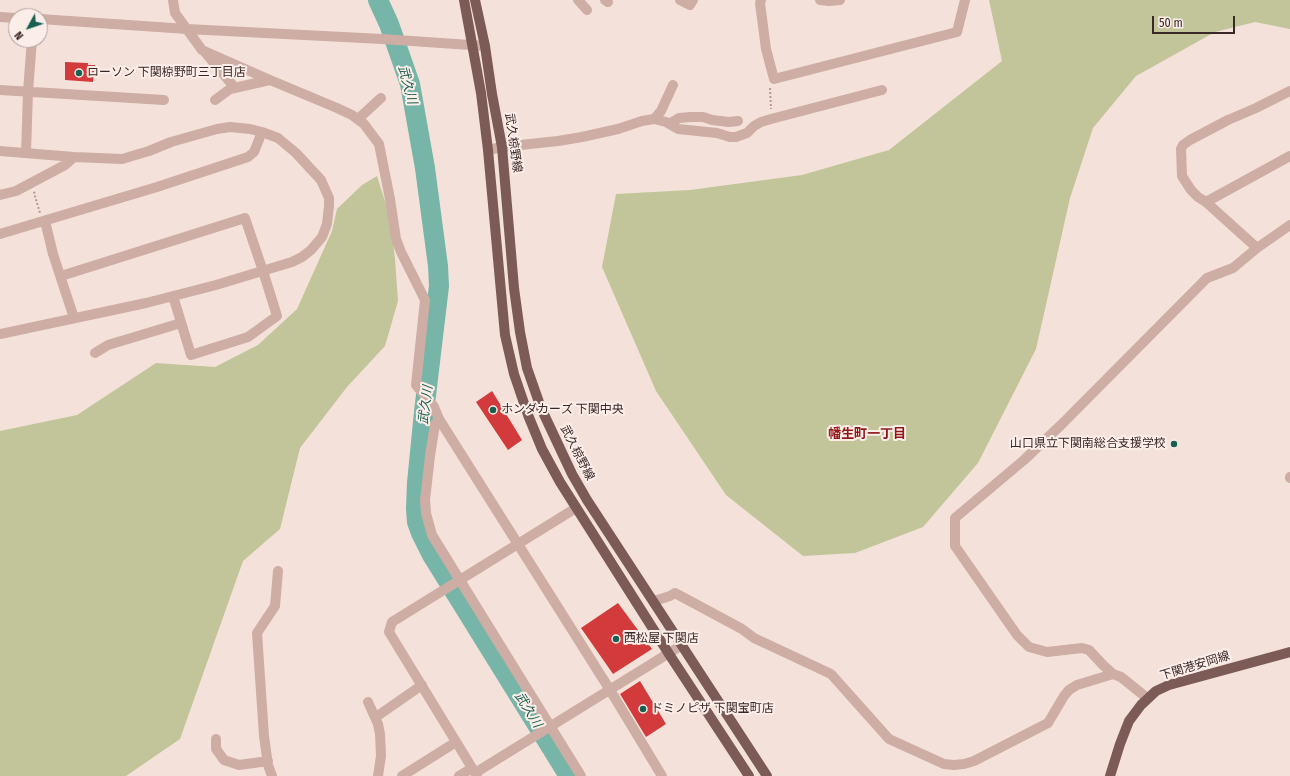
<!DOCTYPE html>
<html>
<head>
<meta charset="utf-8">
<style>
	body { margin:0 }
	#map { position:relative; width:1290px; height:776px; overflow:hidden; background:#f4e2da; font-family:"Fira Sans Condensed",sans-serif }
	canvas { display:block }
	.north { position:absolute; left:8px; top:8px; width:40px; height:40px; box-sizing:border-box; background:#fbede7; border:1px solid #ad9e9a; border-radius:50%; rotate:230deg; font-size:11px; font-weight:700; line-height:16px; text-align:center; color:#392827 }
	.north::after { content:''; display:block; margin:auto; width:14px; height:18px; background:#185f52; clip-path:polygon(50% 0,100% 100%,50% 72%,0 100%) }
	.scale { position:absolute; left:1152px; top:16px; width:83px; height:18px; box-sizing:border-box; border:2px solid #392827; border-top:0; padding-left:5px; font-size:12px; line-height:14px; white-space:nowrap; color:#392827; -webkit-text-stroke:3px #fbede7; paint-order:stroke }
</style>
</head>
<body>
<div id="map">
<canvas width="1290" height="776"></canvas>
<div class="north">N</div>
<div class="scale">50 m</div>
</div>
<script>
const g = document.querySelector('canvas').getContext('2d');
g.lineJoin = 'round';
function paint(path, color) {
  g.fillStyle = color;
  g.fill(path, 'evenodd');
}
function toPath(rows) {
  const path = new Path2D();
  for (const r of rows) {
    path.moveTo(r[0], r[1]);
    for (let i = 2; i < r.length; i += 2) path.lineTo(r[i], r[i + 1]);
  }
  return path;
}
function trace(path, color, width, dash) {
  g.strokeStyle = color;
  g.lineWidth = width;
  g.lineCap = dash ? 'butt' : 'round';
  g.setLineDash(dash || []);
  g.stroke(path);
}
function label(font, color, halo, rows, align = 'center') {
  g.font = font + ' "Fira Sans Condensed","Noto Sans JP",sans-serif';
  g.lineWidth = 4;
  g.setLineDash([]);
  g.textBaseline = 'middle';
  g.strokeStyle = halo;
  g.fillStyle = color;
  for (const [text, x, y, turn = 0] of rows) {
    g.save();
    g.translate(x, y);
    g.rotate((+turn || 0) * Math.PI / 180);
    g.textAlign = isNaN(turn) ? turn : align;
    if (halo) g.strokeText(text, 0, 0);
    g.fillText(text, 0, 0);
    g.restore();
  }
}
paint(toPath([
	[989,0,1290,0,1290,29,1255,22,1215,32,1136,76,1093,128,1070,198,1036,349,978,463,923,527,855,553,803,556,726,495,656,391,602,267,616,194,690,190,802,175,889,150,1002,61],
	[377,176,390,217,395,259,398,301,385,346,347,387,300,448,280,529,243,561,180,739,126,776,0,776,0,431,77,415,156,363,215,367,258,345,297,309,332,231,337,209,362,185]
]), '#c1c599');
trace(toPath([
	[378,0,389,24,410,84,425,168,438,266,439,286,424,412,417,483,416,509,417,522,421,533,432,555,569,776]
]), '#76b5a8', 20);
paint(toPath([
	[65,62,88,63,88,65,95,65,93,82,65,80],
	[492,391,522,440,508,450,476,402],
	[618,603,652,649,613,674,581,628],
	[640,681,666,724,646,737,620,694]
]), '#d33a3b');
trace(toPath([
	[770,88,771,109],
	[35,192,34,193,40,213]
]), '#ba978f', 2, [2, 2]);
trace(toPath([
	[173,0,175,13,202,50,270,80,337,108,352,115,364,124,379,144,390,199,396,239,401,252,425,300,416,385,434,407,439,419,610,690,662,776],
	[578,0,587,10],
	[605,0,608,2],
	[680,0,690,5,693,0],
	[761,0,760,3,766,49,774,79,957,32,965,0],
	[820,0,829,1,840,0],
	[0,17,16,18],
	[40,19,187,29,382,39,485,46],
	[204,51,235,88],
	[0,90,164,100],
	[1290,91,1256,108,1228,120,1190,140,1183,145,1181,149,1182,176,1191,190,1198,197,1206,202,1257,248,1290,225],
	[215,100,230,89,270,80],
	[358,119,381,98],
	[654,119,661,111,673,85],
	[669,124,679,118,691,117,703,117,712,120,729,122,738,121],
	[488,150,502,147,558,141,582,137,618,129,642,121,654,119,666,122,678,129,717,133,730,137,736,137,747,133,754,126,761,122,771,119,882,90],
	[0,151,74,157,122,159,149,151,171,142,217,129,230,127,250,129,262,132,278,138,296,153,321,180,329,198,329,206,327,224,322,237,311,250,302,257,292,262,216,285,146,303,0,334],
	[26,153,28,91,32,40],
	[0,195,16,191,65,165,74,157],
	[1206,202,1290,156],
	[45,221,53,254,74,318],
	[0,234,157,187,248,157,254,152,262,132],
	[61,276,245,218,263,271,277,316,248,337,191,355,173,296],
	[95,353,108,345,181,323],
	[439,419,435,424,430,456,425,500,426,513,432,535,581,776],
	[1290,477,1290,478],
	[654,601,670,596,675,593,742,629,754,638,831,674,889,739,944,764,954,765,964,764,974,761,1048,723,1064,696,1069,690,1077,685,1113,674],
	[1147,698,1121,677,1113,674,1103,665,1089,650,1082,648,1047,652,1029,647,1017,635,955,546,955,518,1024,460,1061,425,1207,278,1233,268,1257,248],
	[368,702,378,724,380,734,381,756,378,776],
	[376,717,422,685],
	[216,739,216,749,224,760,239,765,268,761],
	[475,773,682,645],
	[272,776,268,765,264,736,257,633,275,606,278,571],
	[402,776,456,742],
	[459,776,472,768],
	[477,776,389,632,392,622,576,508]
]), '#ceada5', 10);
trace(toPath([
	[464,0,481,93,488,150,505,335,514,374,528,415,542,449,560,482,669,654,749,776],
	[475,0,485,46,492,94,502,147,514,288,520,332,527,368,541,408,572,474,587,500,767,776],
	[1110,776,1120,744,1129,721,1141,705,1156,691,1169,685,1290,652]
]), '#7c5a56', 10);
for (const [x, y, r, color] of [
	[79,73,4,"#185f52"],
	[493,410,4,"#185f52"],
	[1174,444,4,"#185f52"],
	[616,639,4,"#185f52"],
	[643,709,4,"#185f52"]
]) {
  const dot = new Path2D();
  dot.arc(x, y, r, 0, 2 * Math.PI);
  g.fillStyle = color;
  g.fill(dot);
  trace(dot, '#fbede7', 1.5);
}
label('12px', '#392827', '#fbede7', [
	["ローソン 下関椋野町三丁目店",87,73],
	["ホンダカーズ 下関中央",501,410],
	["山口県立下関南総合支援学校",1166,444,"right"],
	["西松屋 下関店",624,639],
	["ドミノピザ 下関宝町店",651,709]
], 'left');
label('12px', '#392827', '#fbede7', [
	["武久椋野線",513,143,82],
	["武久椋野線",577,453,63],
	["下関港安岡線",1195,666,-17]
]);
label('italic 13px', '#185f52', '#fbede7', [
	["武久川",407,85,75],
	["武久川",426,405,-83],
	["武久川",528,710,58]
]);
label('bold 13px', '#911718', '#fbede7', [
	["幡生町一丁目",867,434]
]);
</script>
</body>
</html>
